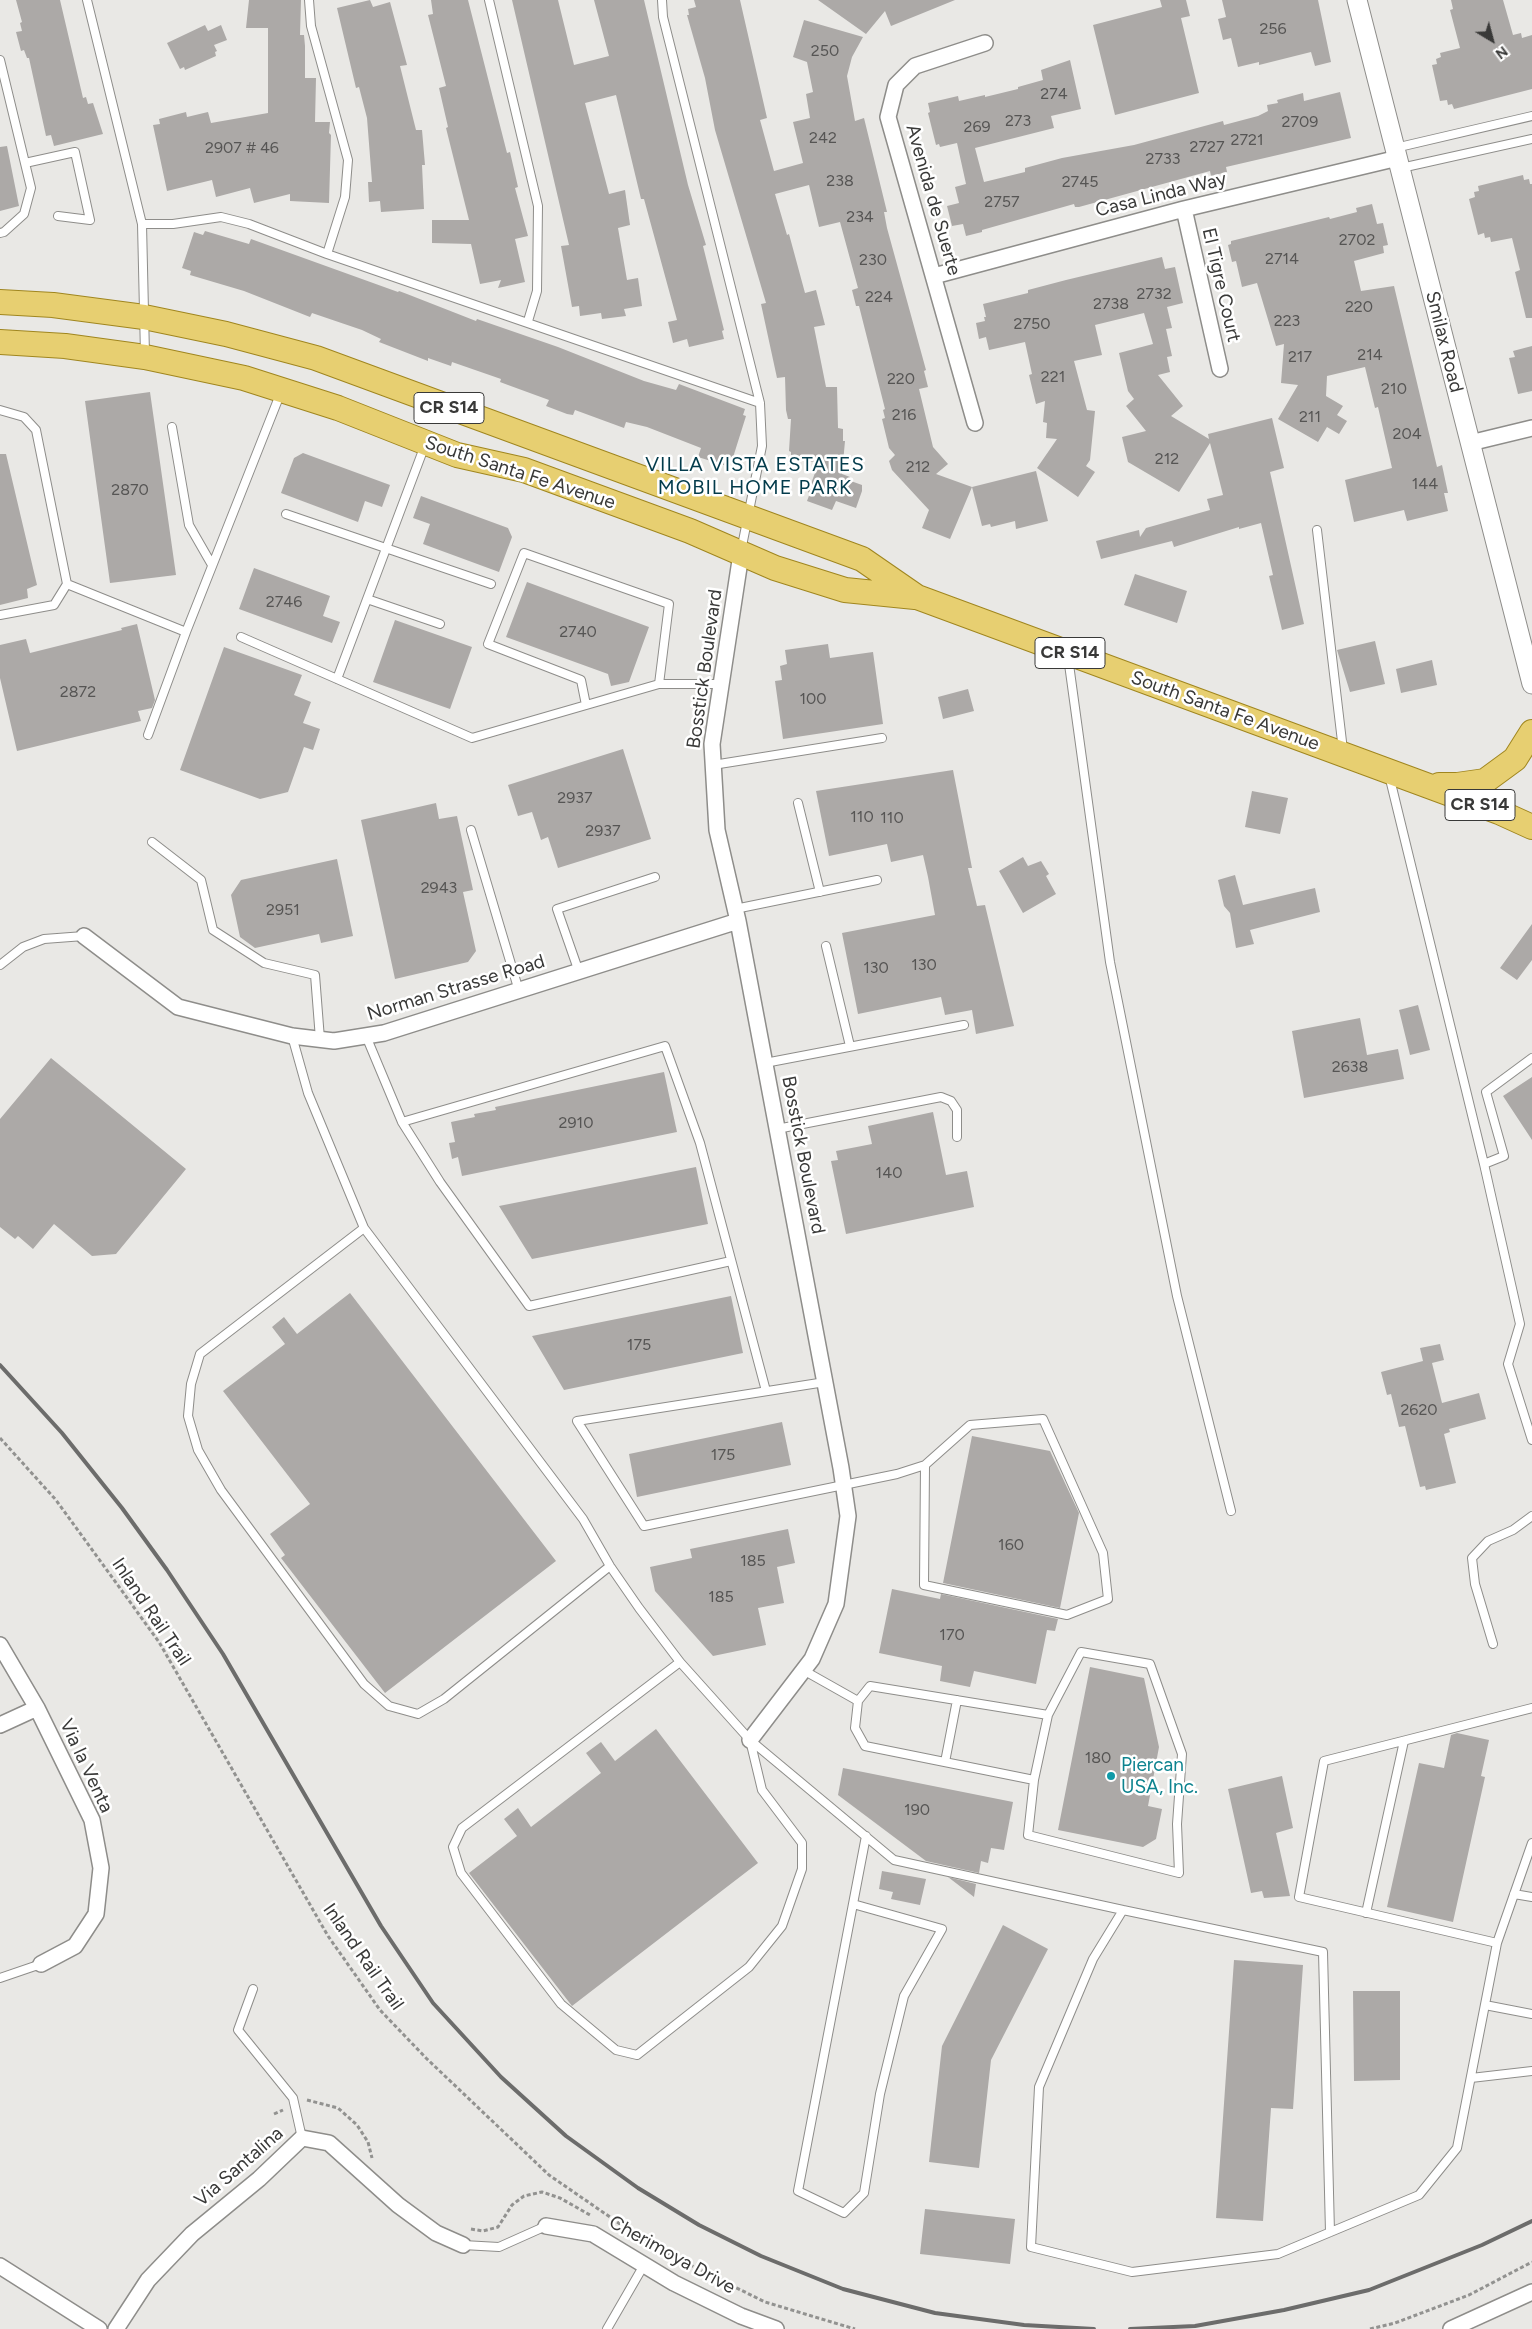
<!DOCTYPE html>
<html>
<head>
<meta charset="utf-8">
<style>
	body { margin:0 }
	#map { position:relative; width:1532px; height:2329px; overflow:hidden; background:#e9e8e5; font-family:Figtree,sans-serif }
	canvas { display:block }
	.north { position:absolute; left:1467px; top:15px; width:50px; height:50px; -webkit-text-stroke:4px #fff; paint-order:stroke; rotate:143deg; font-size:14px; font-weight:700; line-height:20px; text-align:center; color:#393938 }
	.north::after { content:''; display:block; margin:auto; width:18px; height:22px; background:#393938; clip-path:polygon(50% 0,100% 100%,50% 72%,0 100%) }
</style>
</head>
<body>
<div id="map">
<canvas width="1532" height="2329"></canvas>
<div class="north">N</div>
</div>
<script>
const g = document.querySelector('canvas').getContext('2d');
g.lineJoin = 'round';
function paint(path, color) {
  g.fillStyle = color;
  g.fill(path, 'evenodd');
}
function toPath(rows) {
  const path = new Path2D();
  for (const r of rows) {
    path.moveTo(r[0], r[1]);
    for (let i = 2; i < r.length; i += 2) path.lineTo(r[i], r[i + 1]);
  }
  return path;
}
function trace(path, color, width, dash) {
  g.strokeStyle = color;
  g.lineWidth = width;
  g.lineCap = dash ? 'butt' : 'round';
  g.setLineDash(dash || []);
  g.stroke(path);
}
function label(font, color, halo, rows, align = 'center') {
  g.font = font + ' Figtree,sans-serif';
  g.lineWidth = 5;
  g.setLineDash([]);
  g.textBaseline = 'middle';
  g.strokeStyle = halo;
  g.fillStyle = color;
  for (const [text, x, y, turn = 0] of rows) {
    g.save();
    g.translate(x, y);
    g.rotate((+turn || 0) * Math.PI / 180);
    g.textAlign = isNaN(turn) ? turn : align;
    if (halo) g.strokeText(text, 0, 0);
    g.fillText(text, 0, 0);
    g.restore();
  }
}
paint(toPath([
	[16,0,60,0,83,98,86,97,88,104,93,103,103,134,54,146,51,135,46,136,29,58,27,58,24,50,21,51,16,32,22,31,20,23,22,22],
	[249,0,301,0,300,35,304,35,305,46,305,78,316,78,315,122,330,122,329,133,331,135,329,203,290,201,290,194,254,203,250,188,216,197,212,180,167,191,153,125,160,124,159,119,186,112,187,117,208,112,211,123,268,113,268,28,246,28],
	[370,0,373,7,390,2,407,65,400,66,416,130,422,130,425,165,422,165,424,209,381,212,380,201,369,202,368,182,372,182,367,118,359,87,356,88,337,8],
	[431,0,468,0,507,153,510,152,518,187,515,188,528,236,515,239,525,282,498,288,501,280,480,284,471,244,432,243,432,220,469,220,446,128,448,127,439,88,446,86,428,15,433,14],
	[512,0,558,0,574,65,609,56,594,0,644,0,688,185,706,245,703,246,724,330,722,331,724,339,689,347,687,339,673,343,668,322,677,320,644,199,641,199,616,95,585,103,609,194,625,190,630,225,618,228,627,280,638,278,642,306,624,309,626,316,602,319,601,313,580,316,579,306,572,307,561,246,569,245],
	[694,0,740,0,767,118,760,120,774,171,803,163,793,122,810,118,806,94,813,92,807,62,793,57,804,20,863,37,852,57,847,76,855,121,864,118,887,212,884,212,887,228,926,370,924,371,928,387,919,389,933,447,948,464,936,474,972,487,950,539,922,528,929,510,892,470,889,461,895,455,889,448,882,419,885,418,883,410,885,409,859,306,856,306,852,290,858,288,840,222,819,227,809,185,775,194,787,235,789,234,805,293,816,290,825,325,814,327,826,387,837,387,838,428,843,429,843,441,845,441,842,474,850,477,848,480,862,485,862,491,856,508,836,501,832,510,807,501,810,493,808,492,819,462,791,460,791,452,789,451,791,419,788,419,786,410,785,377,777,378,761,304,766,303,715,130,705,78,687,15,689,15,688,9,696,7],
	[818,0,955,0,891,26,885,11,866,34],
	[1160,0,1186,0,1190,16,1181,18,1199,93,1115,115,1093,25,1162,7],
	[1222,0,1318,0,1331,62,1315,66,1311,52,1259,65,1259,62,1238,67,1231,38,1223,40,1218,19,1226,17],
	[1451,0,1503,0,1513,35,1521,33,1522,38,1532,35,1532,89,1454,109,1452,104,1448,105,1447,100,1440,101,1432,65,1437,64,1436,59,1441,57,1440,53,1460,48,1450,10,1453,9],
	[205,25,208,31,221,25,227,40,214,45,217,51,215,52,216,56,185,70,184,67,180,69,167,43],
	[1070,60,1081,109,1051,116,1054,128,975,148,984,182,1025,172,1025,168,1062,158,1134,145,1223,121,1224,125,1258,116,1268,111,1267,105,1278,103,1277,100,1303,93,1304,101,1340,92,1351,138,1226,167,1227,172,1211,176,1210,171,1079,207,1075,207,1074,204,982,230,982,232,966,236,963,224,952,226,947,206,959,203,955,187,966,184,957,143,940,147,939,144,936,145,928,113,930,112,928,103,958,96,959,101,985,95,985,97,1018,89,1018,87,1043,80,1041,70],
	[7,146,19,206,0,211,0,147],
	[1523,175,1524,180,1529,179,1530,184,1532,184,1532,318,1526,318,1515,272,1520,270,1512,238,1491,242,1490,237,1485,238,1484,233,1478,235,1469,199,1475,197,1474,192,1479,191,1478,186],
	[1372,204,1377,224,1383,223,1388,245,1383,246,1384,253,1354,261,1361,291,1394,286,1437,467,1442,465,1448,493,1444,493,1448,511,1407,521,1404,510,1354,522,1345,480,1392,468,1378,407,1375,408,1365,367,1327,376,1326,396,1343,406,1337,415,1347,421,1339,434,1327,427,1318,442,1278,419,1298,385,1281,383,1284,344,1276,346,1257,283,1242,287,1236,261,1232,262,1228,245,1231,244,1231,241,1329,217,1330,219,1357,212,1356,208],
	[205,231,249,244,251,239,398,292,399,291,407,294,476,321,477,319,558,347,644,381,676,390,679,384,745,409,743,415,746,416,730,467,698,457,701,448,647,427,626,422,624,428,575,410,573,415,567,414,546,406,549,400,508,385,500,382,501,379,452,362,451,366,428,358,428,361,379,342,381,339,362,330,312,313,310,317,244,291,190,275,191,271,182,268,194,232,203,235],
	[1162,257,1165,269,1175,267,1183,303,1167,307,1172,328,1166,329,1172,356,1167,357,1170,372,1158,375,1183,406,1171,416,1209,439,1208,434,1272,418,1284,468,1270,472,1304,624,1282,630,1269,576,1273,575,1261,523,1239,529,1239,527,1174,547,1172,541,1101,559,1096,541,1139,530,1140,537,1146,528,1210,510,1207,499,1223,495,1210,443,1179,492,1128,462,1122,437,1146,431,1126,406,1134,399,1128,391,1119,353,1153,344,1144,313,1095,325,1102,355,1074,361,1087,410,1095,411,1090,460,1086,466,1095,472,1078,497,1037,468,1057,439,1046,438,1047,423,1043,422,1045,401,1036,404,1029,375,1032,374,1025,342,989,350,986,337,979,339,976,323,985,321,984,317,986,317,983,304,1028,293,1028,290,1066,280],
	[1532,346,1532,391,1518,394,1509,358,1515,357,1513,351],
	[150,392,176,575,110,583,85,401],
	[303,453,390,485,382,507,365,501,358,522,281,493,294,458],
	[0,454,6,454,37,585,27,589,28,598,0,605],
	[1036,471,1048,521,1016,529,1015,521,991,527,990,524,982,526,972,487],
	[421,496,508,528,512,537,499,572,423,544,430,524,413,518],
	[254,568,330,596,323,616,340,622,332,643,239,609],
	[1135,574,1187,591,1177,623,1124,605],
	[527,582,649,627,629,682,611,686,608,674,506,637],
	[395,620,472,647,450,709,373,682],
	[137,624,155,700,152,708,138,711,141,721,17,751,0,678,0,645,26,639,30,653,122,630,121,628],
	[1375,641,1385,684,1350,692,1337,650],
	[828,644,830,658,873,652,883,724,783,739,775,681,782,680,780,666,787,664,785,650],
	[224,647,302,675,294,695,311,702,303,723,320,729,313,750,304,747,288,792,260,799,180,770],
	[1432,660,1437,685,1401,693,1396,669],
	[968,689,974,711,943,719,938,697],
	[623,749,651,839,558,868,548,837,541,840,532,812,518,816,508,785],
	[953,770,972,868,968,868,977,906,985,905,1014,1026,976,1034,972,1010,945,1015,941,997,858,1014,842,933,935,915,928,877,923,855,891,862,887,844,829,856,816,791],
	[1252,791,1288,798,1280,834,1245,827],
	[436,803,439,819,457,816,473,890,463,892,476,951,468,962,395,979,361,820],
	[1023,857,1028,866,1041,861,1049,874,1046,876,1056,894,1023,913,999,871],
	[337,859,353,936,321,943,319,934,255,948,240,937,231,895,241,880],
	[1235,875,1243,905,1315,888,1320,912,1250,930,1254,944,1236,948,1230,913,1224,906,1218,880],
	[1532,924,1532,960,1517,980,1500,968],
	[1418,1005,1430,1050,1410,1055,1399,1010],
	[1360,1018,1367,1055,1398,1049,1404,1079,1304,1098,1292,1031],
	[51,1058,186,1169,116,1254,92,1256,54,1224,33,1249,18,1236,15,1239,0,1227,0,1119],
	[664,1072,677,1132,462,1176,458,1157,452,1159,449,1143,455,1142,451,1122,475,1117,474,1114,496,1110,495,1107],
	[1532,1077,1532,1140,1503,1096],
	[933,1112,946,1175,967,1171,974,1207,846,1234,831,1161,838,1160,836,1151,872,1144,868,1126],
	[696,1167,708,1224,532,1259,499,1206],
	[350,1293,556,1561,385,1693,281,1558,285,1555,270,1534,310,1504,223,1391,285,1344,272,1327,284,1317,297,1334],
	[731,1296,743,1353,564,1390,532,1336],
	[1440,1344,1444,1360,1432,1363,1442,1403,1479,1393,1486,1419,1449,1429,1450,1432,1444,1434,1456,1483,1426,1490,1425,1486,1420,1487,1405,1426,1399,1427,1391,1394,1387,1395,1381,1372,1423,1361,1420,1348],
	[782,1422,791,1465,637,1497,629,1454],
	[972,1436,1050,1451,1079,1513,1060,1608,943,1583],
	[788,1529,795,1563,777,1567,784,1603,758,1608,766,1645,713,1656,655,1591,650,1567,692,1558,690,1549],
	[892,1589,940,1599,941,1594,1058,1619,1055,1631,1047,1630,1036,1684,974,1671,970,1687,940,1681,942,1666,879,1653],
	[1090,1667,1144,1678,1159,1747,1148,1806,1162,1809,1156,1839,1143,1847,1058,1830],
	[656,1729,758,1863,572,2006,469,1873,517,1836,504,1819,518,1808,531,1827,601,1773,586,1753,601,1742,615,1761],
	[1457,1733,1489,1740,1481,1776,1485,1777,1453,1922,1387,1907,1419,1763,1444,1768,1451,1735],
	[843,1768,1013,1802,1004,1850,991,1848,988,1863,981,1861,979,1873,926,1861,838,1795],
	[1282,1776,1293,1828,1276,1833,1290,1896,1264,1898,1262,1891,1251,1893,1228,1789],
	[882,1871,926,1879,920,1905,891,1899,893,1892,879,1889],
	[948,1877,976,1884,974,1897],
	[1003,1925,1048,1949,991,2060,979,2168,929,2162,942,2046],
	[1234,1960,1303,1965,1293,2109,1271,2108,1263,2221,1216,2218],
	[1353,1991,1400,1991,1400,2080,1354,2081],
	[925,2209,1015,2219,1010,2264,920,2254]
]), '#aca9a7');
const service = toPath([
	[87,0,142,224,145,355],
	[309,0,311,26,348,160,345,197,327,254],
	[489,0,538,206,537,291,528,321],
	[662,0,663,17,760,403,762,446,741,551],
	[0,60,31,188,24,214,4,232,0,233],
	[1395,148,1532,116],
	[25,163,75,152,90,220,58,216],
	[1401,168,1532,139],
	[142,224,173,224,221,217,249,224,327,254,760,403],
	[0,410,24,417,36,430,67,584,54,605,0,615],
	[172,427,189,525,212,565],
	[286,514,491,584],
	[1317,530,1343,750],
	[67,584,186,632],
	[367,599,440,624],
	[241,637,472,738,659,684,721,684],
	[1068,657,1110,962,1177,1296,1231,1511],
	[337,679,425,445],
	[586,705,581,680,488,644,524,553,669,604,659,684],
	[148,735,186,632,281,392],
	[713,765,882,738],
	[1389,775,1484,1164,1504,1156,1486,1092,1532,1058],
	[798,803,820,892],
	[471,830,519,991],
	[152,842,201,880,213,930,264,963,315,975,320,1039],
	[735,909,877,880],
	[826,946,850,1046],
	[0,965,23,947,44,939,84,936],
	[579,972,557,909,655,877],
	[292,1036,308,1093,364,1228,583,1519,610,1566,639,1608,680,1662,750,1740,894,1860,1123,1910,1093,1959,1039,2087,1031,2247,1132,2272,1278,2254,1419,2195,1457,2148,1497,1943,1299,1897,1324,1761,1532,1708],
	[366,1036,402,1122,665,1046,700,1143,766,1391],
	[765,1063,964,1025],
	[402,1122,440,1182,529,1306,731,1261],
	[777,1129,941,1097,951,1101,957,1110,957,1137],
	[1484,1164,1520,1324,1508,1364,1532,1440],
	[364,1228,200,1354,191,1384,188,1416,198,1450,221,1490,364,1684,389,1706,418,1714,444,1699,610,1566],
	[825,1382,577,1421,644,1526,897,1474,925,1465,924,1585,1067,1615,1108,1599,1103,1553,1043,1419,970,1425,925,1465],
	[1493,1644,1475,1584,1472,1558,1488,1541,1513,1530,1532,1516],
	[680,1662,462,1828,453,1847,461,1873,561,2004,616,2050,637,2055,749,1967,782,1926,802,1869,802,1843,762,1790,750,1740],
	[803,1670,858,1701,855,1728,865,1746,1034,1780,1048,1715,870,1686,858,1701],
	[945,1762,957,1700],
	[1034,1780,1028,1835,1179,1873,1177,1824,1182,1754,1150,1664,1081,1652,1048,1715],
	[1514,1894,1532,1897],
	[853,1904,942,1929,904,1996,880,2094,864,2193,844,2213,798,2191,866,1836],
	[1123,1910,1323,1952,1330,2232],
	[1366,1913,1404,1741],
	[1497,1943,1532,1843],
	[0,1978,41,1964],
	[253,1989,238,2030,293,2098,302,2138],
	[1485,2005,1532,2014],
	[1471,2078,1532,2071],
	[463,2245,499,2247,546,2226],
	[607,2329,644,2265]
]);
const minor = toPath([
	[1184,209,1220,369],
	[934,276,1184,209,1398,158],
	[975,423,888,117,896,85,915,66,985,43],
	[1470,443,1532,428],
	[741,554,712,744,717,830,738,921,841,1468,848,1516,836,1604,812,1659,750,1740],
	[84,936,178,1007,292,1036,334,1041,384,1033,738,921],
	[0,1645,37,1708,92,1820,101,1868,96,1914,75,1946,41,1964],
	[0,1725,37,1708],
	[546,2226,593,2234,674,2283,741,2316,776,2329],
	[0,2266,99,2329],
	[116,2329,148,2280,192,2234,259,2179,302,2138,329,2143,398,2205,436,2233,463,2245],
	[1451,2329,1532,2292]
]);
const tertiary = toPath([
	[1357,0,1532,684]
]);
const primary = toPath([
	[0,302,53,305,144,317,226,334,316,358,862,559,917,597,1499,812,1532,827],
	[0,342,65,346,145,357,244,378,338,408,457,455,524,470,690,531,775,568,845,590,915,597],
	[1439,785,1457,785,1485,781,1515,759,1532,732]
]);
trace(service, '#8e8d8a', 10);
trace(minor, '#8e8d8a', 18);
trace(tertiary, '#8e8d8a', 21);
trace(primary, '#a0861f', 26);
trace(toPath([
	[0,1438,56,1500,159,1642,328,1936,380,2010,426,2058,549,2175,652,2246,765,2302,855,2329],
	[307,2100,338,2108,357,2125,368,2142,372,2158],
	[274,2114,283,2110],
	[471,2229,483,2231,498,2227,512,2205,524,2196,542,2192,560,2198,590,2215],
	[1370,2329,1395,2323,1469,2295,1532,2262]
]), '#929290', 3, [4, 2.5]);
trace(service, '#fff', 8);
trace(minor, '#fff', 15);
trace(tertiary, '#fff', 19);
trace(primary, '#e7cf71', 24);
trace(toPath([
	[0,1365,62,1433,122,1508,167,1570,223,1654,381,1926,433,2003,501,2077,566,2136,638,2188,699,2225,761,2256,843,2289,935,2313,1024,2325,1094,2329],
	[1130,2329,1195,2326,1284,2310,1369,2290,1482,2245,1532,2221]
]), '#6c6c6b', 4);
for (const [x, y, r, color] of [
	[1111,1776,5,"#0f9aa8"]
]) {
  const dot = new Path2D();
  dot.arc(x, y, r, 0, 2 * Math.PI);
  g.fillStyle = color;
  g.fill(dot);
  trace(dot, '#fff', 2);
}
label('16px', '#565554', null, [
	["256",1273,29],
	["250",825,51],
	["274",1054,94],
	["273",1018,121],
	["2709",1300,122],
	["269",977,127],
	["242",823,138],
	["2721",1247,140],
	["2727",1207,147],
	["2907 # 46",242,148],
	["2733",1163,159],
	["238",840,181],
	["2745",1080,182],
	["2757",1002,202],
	["234",860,217],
	["2702",1357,240],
	["2714",1282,259],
	["230",873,260],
	["2732",1154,294],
	["224",879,297],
	["2738",1111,304],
	["220",1359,307],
	["223",1287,321],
	["2750",1032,324],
	["214",1370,355],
	["217",1300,357],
	["221",1053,377],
	["220",901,379],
	["210",1394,389],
	["216",904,415],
	["211",1310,417],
	["204",1407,434],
	["212",1167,459],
	["212",918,467],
	["144",1425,484],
	["2870",130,490],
	["2746",284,602],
	["2740",578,632],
	["2872",78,692],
	["100",813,699],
	["2937",575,798],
	["110",862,817],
	["110",892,818],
	["2937",603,831],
	["2943",439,888],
	["2951",283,910],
	["130",924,965],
	["130",876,968],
	["2638",1350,1067],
	["2910",576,1123],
	["140",889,1173],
	["175",639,1345],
	["2620",1419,1410],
	["175",723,1455],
	["160",1011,1545],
	["185",753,1561],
	["185",721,1597],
	["170",952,1635],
	["180",1098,1758],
	["190",917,1810]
]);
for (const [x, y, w] of [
	[449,408,70],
	[1070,653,70],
	[1480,805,70]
]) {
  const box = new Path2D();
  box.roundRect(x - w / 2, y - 15.5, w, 31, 4);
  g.fillStyle = '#fff';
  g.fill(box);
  trace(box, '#393938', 1);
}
label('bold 18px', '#393938', null, [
	["CR S14",449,408],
	["CR S14",1070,653],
	["CR S14",1480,805]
]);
label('19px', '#393938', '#fff', [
	["Casa Linda Way",1161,195,-14],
	["Avenida de Suerte",933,200,74],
	["El Tigre Court",1221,285,77],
	["Smilax Road",1444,342,76],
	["South Santa Fe Avenue",520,473,18],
	["Bosstick Boulevard",705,669,-82],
	["South Santa Fe Avenue",1225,711,20],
	["Norman Strasse Road",456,988,-17],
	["Bosstick Boulevard",803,1155,79],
	["Inland Rail Trail",151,1612,56],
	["Via la Venta",86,1766,65],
	["Inland Rail Trail",363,1957,55],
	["Via Santalina",239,2167,-41],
	["Cherimoya Drive",672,2255,29]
]);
label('19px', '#0d838f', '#fff', [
	["Piercan",1121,1765],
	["USA, Inc.",1121,1787]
], 'left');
g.letterSpacing = '1px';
label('20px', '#033b4b', '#fff', [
	["VILLA VISTA ESTATES",755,465],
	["MOBIL HOME PARK",755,488]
]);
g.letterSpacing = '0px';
</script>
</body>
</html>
